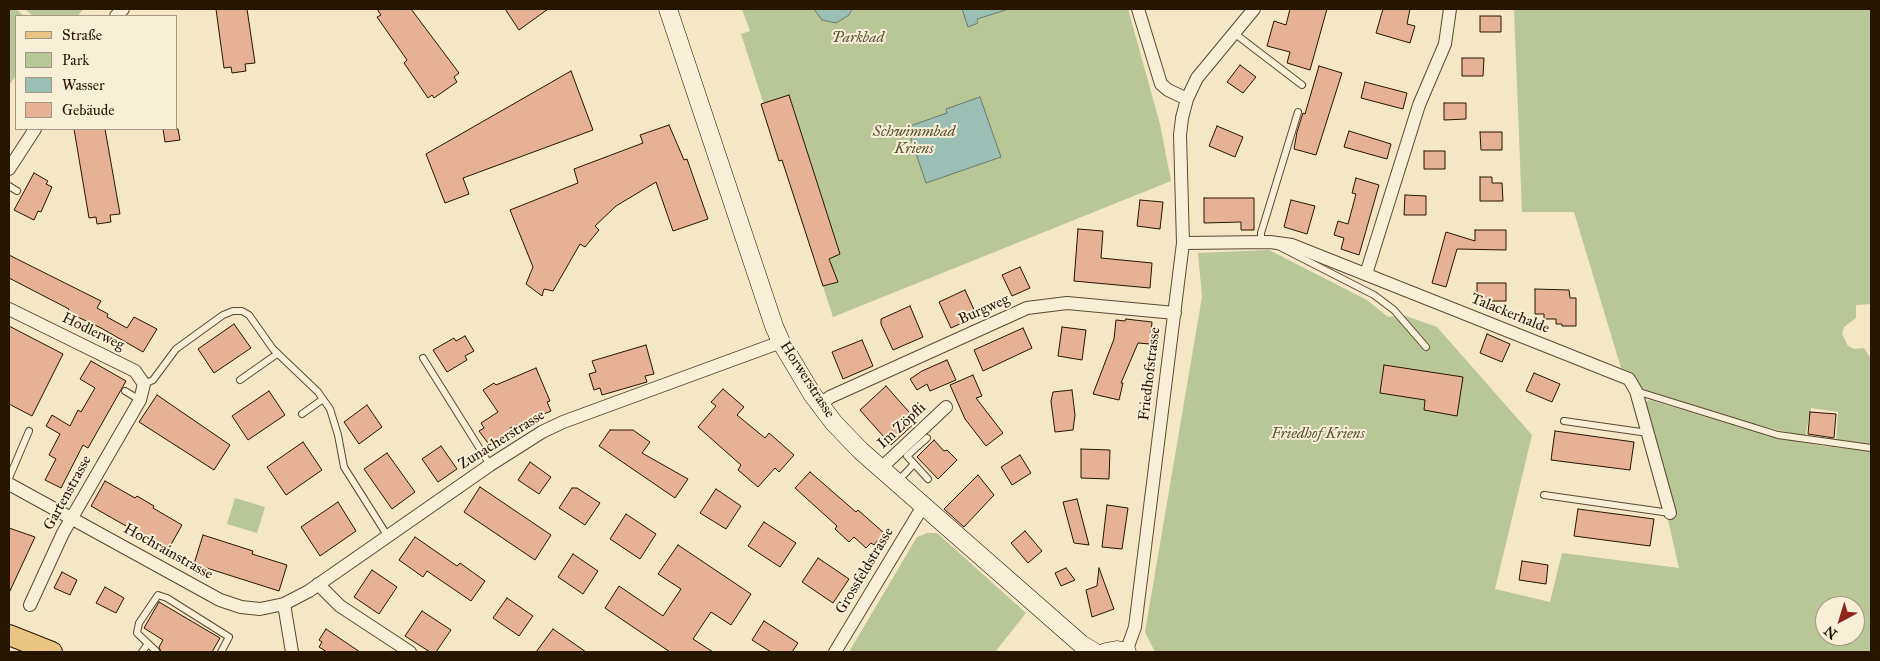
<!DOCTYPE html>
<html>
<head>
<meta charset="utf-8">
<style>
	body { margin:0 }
	#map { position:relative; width:1880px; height:661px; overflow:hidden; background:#f4e7c3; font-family:"IM FELL Great Primer",serif }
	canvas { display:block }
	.frame { position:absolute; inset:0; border:10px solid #261500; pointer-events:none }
	.legend { position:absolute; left:15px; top:15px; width:162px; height:115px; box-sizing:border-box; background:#f8efd8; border:1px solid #a49882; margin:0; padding:6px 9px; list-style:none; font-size:15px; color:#261500 }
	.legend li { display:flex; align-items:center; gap:10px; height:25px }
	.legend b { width:25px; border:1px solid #a49882 }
	.north { position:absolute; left:1815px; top:596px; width:50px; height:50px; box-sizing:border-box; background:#f8efd8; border:1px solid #a49882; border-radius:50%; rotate:219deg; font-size:14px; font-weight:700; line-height:20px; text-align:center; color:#261500 }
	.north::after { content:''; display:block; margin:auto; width:18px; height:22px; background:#8f2418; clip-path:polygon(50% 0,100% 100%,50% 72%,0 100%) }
</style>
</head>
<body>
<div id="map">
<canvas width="1880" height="661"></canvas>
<div class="frame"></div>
<ul class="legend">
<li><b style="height:6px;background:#eac482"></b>Straße</li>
<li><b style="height:14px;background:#b9c696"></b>Park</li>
<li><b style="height:14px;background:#9cbfb5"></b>Wasser</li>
<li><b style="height:14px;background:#e7b194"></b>Gebäude</li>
</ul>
<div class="north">N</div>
</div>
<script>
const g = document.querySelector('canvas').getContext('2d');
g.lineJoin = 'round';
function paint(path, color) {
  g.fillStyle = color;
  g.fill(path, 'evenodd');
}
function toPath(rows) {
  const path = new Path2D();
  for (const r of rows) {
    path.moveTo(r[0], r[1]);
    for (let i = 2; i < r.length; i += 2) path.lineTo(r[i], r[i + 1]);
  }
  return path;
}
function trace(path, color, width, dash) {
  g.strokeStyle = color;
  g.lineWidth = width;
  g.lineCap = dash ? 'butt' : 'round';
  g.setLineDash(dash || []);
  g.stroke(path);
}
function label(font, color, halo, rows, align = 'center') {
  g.font = font + ' "IM FELL Great Primer",serif';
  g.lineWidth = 4;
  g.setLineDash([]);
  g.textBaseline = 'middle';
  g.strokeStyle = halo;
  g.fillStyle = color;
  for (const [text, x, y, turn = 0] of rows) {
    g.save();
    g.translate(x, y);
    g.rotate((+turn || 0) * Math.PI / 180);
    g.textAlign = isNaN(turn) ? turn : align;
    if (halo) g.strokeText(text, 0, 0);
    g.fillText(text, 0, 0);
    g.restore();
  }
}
paint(toPath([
	[9,9,16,9,24,16,16,16,16,76,9,85],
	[25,9,84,9,77,16,33,16],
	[742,9,1128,9,1160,124,1171,181,833,317,741,34,750,31],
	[1514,9,1871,9,1871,304,1856,305,1856,318,1844,327,1842,334,1848,346,1854,349,1864,348,1871,359,1871,445,1836,442,1838,412,1811,408,1805,437,1797,435,1738,420,1646,390,1641,388,1638,380,1631,372,1621,368,1574,212,1522,212],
	[1269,250,1367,300,1388,317,1403,315,1437,327,1532,435,1495,589,1550,602,1562,553,1679,568,1668,520,1675,518,1645,402,1650,400,1766,435,1823,446,1871,451,1871,652,1155,652,1145,632,1202,297,1198,253],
	[1825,606,1855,606,1855,636,1825,636],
	[235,498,265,507,257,533,227,524],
	[927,533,937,533,1026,613,995,652,849,652,917,537]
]), '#b9c696');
const water = toPath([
	[814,9,852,9,849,15,836,23,822,20,814,9],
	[962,9,1009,9,977,19,978,23,968,27,962,9],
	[980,97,1001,157,926,183,907,127,947,113,946,109,980,97]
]);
paint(water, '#9cbfb5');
trace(water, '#6d7b6d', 1);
const building = toPath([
	[216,9,247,9,255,63,245,64,246,71,232,73,231,67,224,68,216,9],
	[377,9,411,9,459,73,454,77,457,82,434,98,432,95,428,98,404,63,407,60,377,17,381,15,377,9],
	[505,9,548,9,519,30,505,9],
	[1290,9,1327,9,1310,70,1287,63,1290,52,1267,46,1274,21,1286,25,1290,9],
	[1383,9,1410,9,1407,24,1415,26,1410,43,1376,33,1383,9],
	[1480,16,1501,16,1501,32,1480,32,1480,16],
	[1462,58,1484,58,1483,76,1462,76,1462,58],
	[1240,65,1256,77,1243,93,1227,82,1240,65],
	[1319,66,1342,73,1316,155,1294,149,1297,132,1303,113,1305,114,1319,66],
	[571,71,593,130,463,178,469,194,445,203,426,154,571,71],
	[1365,82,1407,93,1403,109,1361,98,1365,82],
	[789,95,840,254,829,259,838,282,823,286,782,160,779,161,761,104,789,95],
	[1444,103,1466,103,1466,119,1444,120,1444,103],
	[669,125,684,160,687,159,708,219,673,231,656,182,616,206,595,226,599,230,585,247,580,244,553,291,544,289,542,296,526,284,533,267,510,210,578,183,574,169,643,143,640,135,669,125],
	[1217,126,1243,137,1235,157,1209,146,1217,126],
	[74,129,105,129,120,214,110,215,111,222,97,224,96,217,89,218,74,129],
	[163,129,178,129,180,140,165,142,163,129],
	[1349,131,1391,144,1387,159,1344,147,1349,131],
	[1480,132,1502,132,1502,150,1481,150,1480,132],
	[1424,151,1445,151,1445,169,1424,169,1424,151],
	[34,173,48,181,46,184,52,187,41,212,38,211,34,220,14,210,34,173],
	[1480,177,1492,177,1492,183,1502,183,1503,201,1480,201,1480,177],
	[1356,178,1379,185,1359,255,1341,249,1344,238,1334,235,1338,221,1348,224,1356,194,1352,193,1356,178],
	[1405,195,1426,196,1426,215,1404,215,1405,195],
	[1204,198,1254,198,1254,230,1241,230,1241,222,1204,223,1204,198],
	[1140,200,1163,202,1160,229,1137,226,1140,200],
	[1291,200,1315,206,1307,234,1284,227,1291,200],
	[1078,229,1103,231,1101,258,1152,263,1150,288,1074,281,1078,229],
	[1475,230,1506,230,1506,250,1457,249,1446,287,1432,283,1446,232,1475,241,1475,230],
	[9,255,101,301,97,308,108,314,107,317,127,328,134,317,157,329,143,352,101,328,67,312,69,309,9,278,9,255],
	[1020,267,1030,288,1012,296,1002,275,1020,267],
	[1477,283,1506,283,1506,301,1477,301,1477,283],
	[1535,289,1569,290,1570,298,1576,298,1576,326,1562,326,1562,324,1556,324,1556,319,1544,319,1544,314,1535,314,1535,289],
	[965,290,977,316,951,328,939,302,965,290],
	[910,306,923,337,893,350,881,324,881,319,910,306],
	[1126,319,1152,322,1150,344,1138,343,1121,383,1123,383,1119,400,1093,394,1114,339,1116,320,1125,321,1126,319],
	[234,324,251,348,214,373,198,349,234,324],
	[9,326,63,354,32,416,9,404,9,326],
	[1062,327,1086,330,1082,360,1058,356,1062,327],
	[1023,328,1032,348,983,371,974,350,1023,328],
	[1487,334,1510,344,1502,362,1480,353,1487,334],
	[465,336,474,351,465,356,467,360,447,372,433,350,454,338,456,341,465,336],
	[862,340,873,366,843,379,832,352,862,340],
	[646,345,654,374,645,376,647,382,602,395,600,388,594,390,589,374,596,372,592,361,646,345],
	[947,360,956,380,930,391,927,384,917,390,910,379,922,371,947,360],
	[91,361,126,381,88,448,83,445,61,488,45,480,56,459,49,455,60,434,46,426,52,415,70,426,78,410,81,412,95,388,80,379,91,361],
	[1384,365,1463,377,1457,416,1424,410,1425,400,1380,393,1384,365],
	[536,368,550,401,547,402,551,411,510,428,515,435,493,450,479,431,484,428,481,423,498,412,483,390,494,383,496,385,536,368],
	[1534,373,1560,384,1552,402,1526,391,1534,373],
	[973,375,982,396,976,398,1003,433,986,446,965,419,950,385,973,375],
	[886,386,917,421,891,445,860,410,886,386],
	[723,389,744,407,737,415,765,438,769,433,794,455,779,472,775,468,758,487,738,470,741,465,698,427,716,406,711,402,723,389],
	[1072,390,1075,415,1073,430,1055,432,1051,401,1053,392,1072,390],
	[269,391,285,415,248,440,232,416,269,391],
	[157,395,230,445,214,470,139,422,157,395],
	[367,405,382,427,359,444,344,422,367,405],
	[1810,412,1836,414,1834,438,1808,434,1810,412],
	[610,430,633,430,650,442,642,453,688,479,675,498,599,446,610,430],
	[1555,431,1634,442,1630,470,1551,460,1555,431],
	[934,440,944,451,947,450,957,460,938,479,917,457,934,440],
	[303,442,322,470,286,495,267,467,303,442],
	[441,446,457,469,438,482,422,459,441,446],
	[1081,449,1110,450,1109,479,1081,478,1081,449],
	[387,453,415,492,392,509,364,469,387,453],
	[1020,455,1031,473,1012,485,1001,467,1020,455],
	[530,462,551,477,539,494,518,480,530,462],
	[810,472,856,512,858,510,884,533,874,545,871,543,866,548,854,537,849,542,835,529,837,526,795,488,810,472],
	[978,475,994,495,964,527,944,509,978,475],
	[105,481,135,498,137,496,154,506,153,508,182,525,168,550,91,506,105,481],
	[480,487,551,535,535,560,464,512,480,487],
	[572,488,577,488,600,503,585,525,559,508,572,488],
	[716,489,741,506,726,529,700,513,716,489],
	[1077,499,1089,545,1074,543,1063,502,1077,499],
	[338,502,356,531,320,556,301,527,338,502],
	[1107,505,1128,508,1122,549,1102,547,1107,505],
	[1578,509,1654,519,1650,546,1574,536,1578,509],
	[626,514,656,534,640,559,610,539,626,514],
	[764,522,796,543,780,567,748,546,764,522],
	[9,528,35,537,9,593,9,528],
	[1025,531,1042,551,1028,563,1011,543,1025,531],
	[203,535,253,551,252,554,287,565,279,591,194,564,203,535],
	[415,537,457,566,460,563,485,581,471,601,427,571,423,577,399,560,415,537],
	[678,545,751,594,731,625,711,612,693,639,713,652,670,652,605,608,619,586,663,616,681,589,658,574,678,545],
	[573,554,598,571,583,594,558,577,573,554],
	[818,558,849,579,833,603,802,582,818,558],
	[1522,561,1548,565,1546,584,1519,580,1522,561],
	[1066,568,1075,580,1061,586,1055,573,1066,568],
	[1099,568,1114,609,1092,617,1086,590,1097,586,1099,568],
	[372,570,397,587,379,614,354,597,372,570],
	[62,572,77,580,70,595,54,588,62,572],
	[105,587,124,598,116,613,96,603,105,587],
	[507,598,533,616,519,636,493,618,507,598],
	[159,602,220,638,212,652,161,652,159,647,163,640,144,628,159,602],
	[422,611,451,630,436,652,430,652,405,636,422,611],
	[764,621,798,643,792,652,771,652,752,640,764,621],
	[326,629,360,652,327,652,319,647,322,642,319,640,326,629],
	[553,629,586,652,536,652,553,629]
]);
paint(building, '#e7b194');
trace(building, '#261500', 1);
const lane = toPath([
	[1234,33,1302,85],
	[9,186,17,191],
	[1261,242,1261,233,1298,112],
	[1280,247,1374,295,1394,310,1426,347],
	[423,358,490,465],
	[240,380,277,354],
	[144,384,153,380,176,349,223,315,233,311,242,311,249,315,273,349,318,392,330,409,338,435,344,467,387,535],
	[125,391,140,400],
	[1636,391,1778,435,1871,448],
	[302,414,323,399],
	[1564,421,1648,433],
	[927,438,907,456,928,479],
	[9,478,29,431],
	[898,481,914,464],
	[1544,495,1670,513],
	[156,651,137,633,139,623,158,595,167,598,229,637,221,652],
	[142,652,147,645]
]);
const street = toPath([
	[1138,9,1161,84,1168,90,1187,99],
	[116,16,123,9],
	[9,169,35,129],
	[1183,243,1270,242,1292,245,1629,379,1636,391,1670,513],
	[1366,274,1419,105,1445,44,1450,9],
	[9,309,135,371,144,384,140,400,63,533,30,605],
	[820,405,830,397,1027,308,1067,303,1175,313],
	[880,469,946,407],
	[9,484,220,600,241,607,260,609,284,604,309,591,490,465,542,432,563,422,781,342],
	[318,584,340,606,410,652],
	[284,604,292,652],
	[835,652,923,506],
	[1126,652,1135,627,1183,243,1180,135,1182,118,1187,99,1197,78,1254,9]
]);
const secondary = toPath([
	[668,9,774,326,781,342,812,394,834,423,861,451,1081,644,1094,652],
	[1106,652,1117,650,1127,652]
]);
const primary = toPath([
	[9,635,52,652]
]);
trace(lane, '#5a4a31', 8);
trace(street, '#5a4a31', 14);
trace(secondary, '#261500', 19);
trace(primary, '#261500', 22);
trace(lane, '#f8efd8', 6);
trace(street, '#f8efd8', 12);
trace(secondary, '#f8efd8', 18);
trace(primary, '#eac482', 20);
label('italic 15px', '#595334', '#f8efd8', [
	["Parkbad",858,38],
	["Schwimmbad",914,132],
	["Kriens",914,149],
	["Friedhof Kriens",1318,434]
]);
label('15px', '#261500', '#f8efd8', [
	["Burgweg",984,310,-24],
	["Talackerhalde",1510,314,22],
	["Hodlerweg",93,332,26],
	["Friedhofstrasse",1150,374,-83],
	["Horwerstrasse",807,380,57],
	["Im Zöpfli",902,426,-43],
	["Zunacherstrasse",502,440,-32],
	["Gartenstrasse",68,493,-61],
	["Hochrainstrasse",168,552,29],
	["Grossfeldstrasse",865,571,-59]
]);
</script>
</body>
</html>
